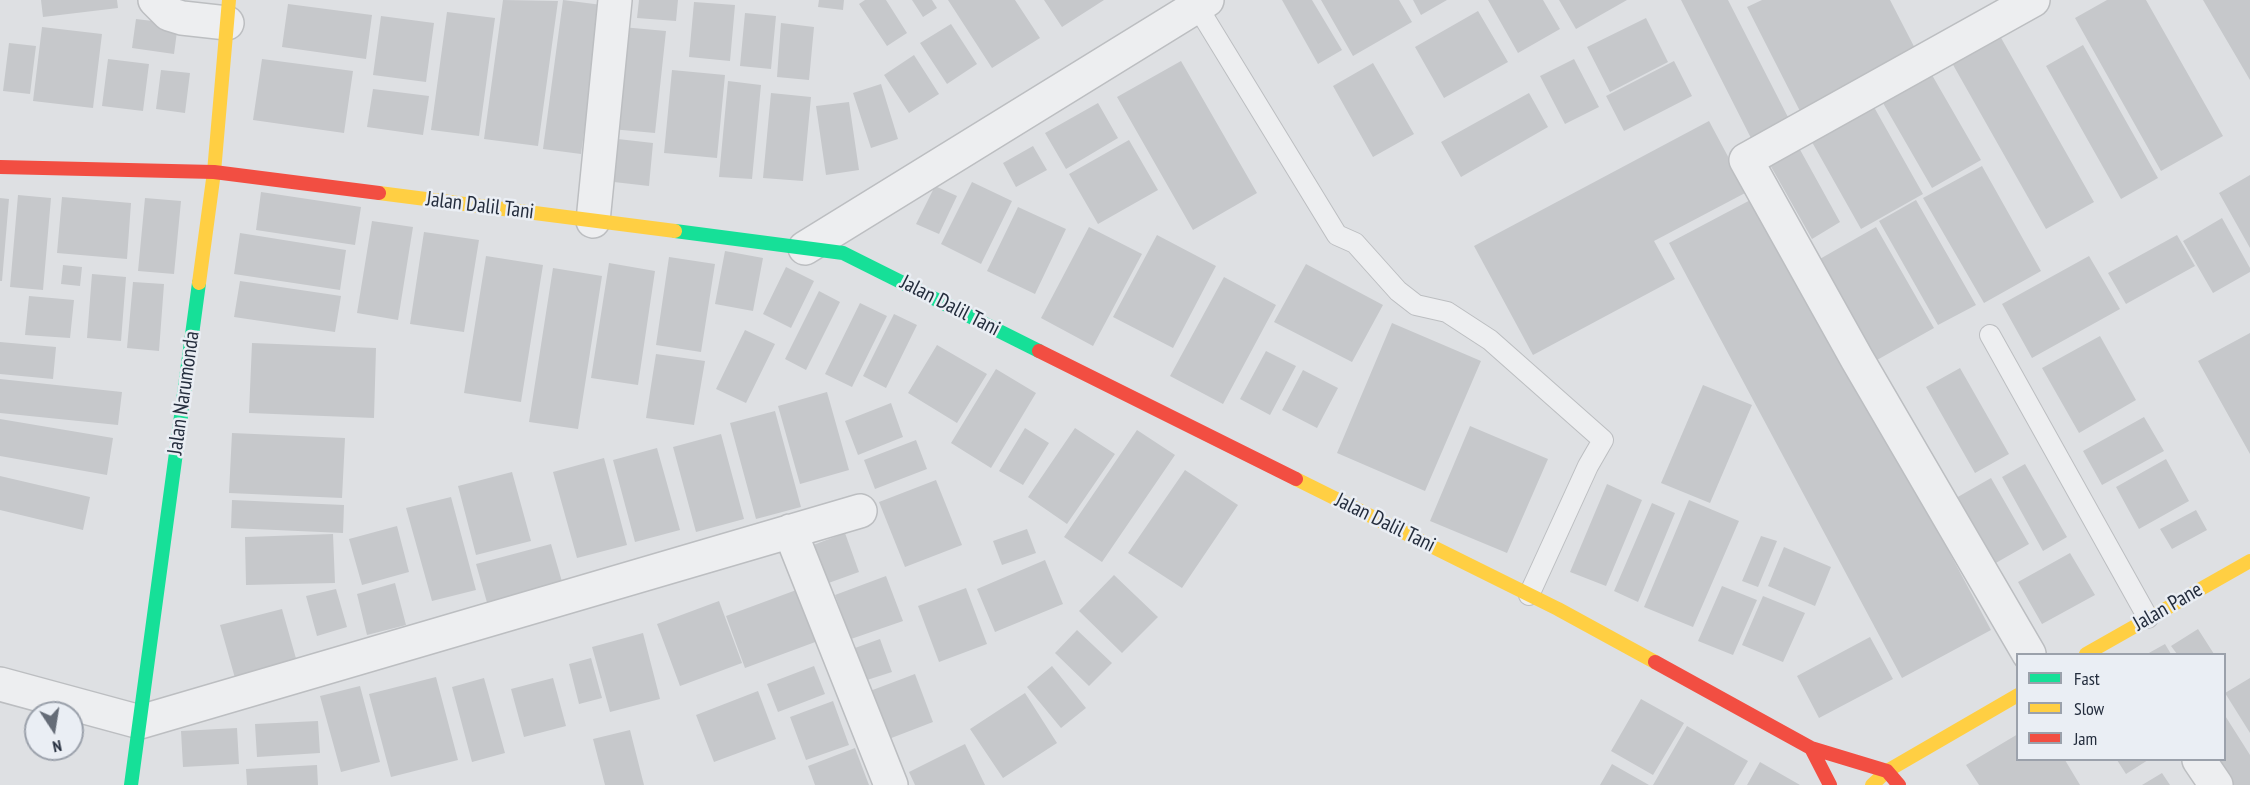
<!DOCTYPE html>
<html>
<head>
<meta charset="utf-8">
<style>
	body { margin:0 }
	#map { position:relative; width:2250px; height:785px; overflow:hidden; background:#dee0e3; font-family:"PT Sans Narrow",sans-serif }
	canvas { display:block }
	.legend { position:absolute; left:2016px; top:653px; width:210px; height:108px; box-sizing:border-box; background:#eaeef4; border:2px solid #9ba1ab; margin:0; padding:8px 10px; list-style:none; font-size:18px; color:#242d3d }
	.legend li { display:flex; align-items:center; gap:12px; height:30px }
	.legend b { width:30px; border:2px solid #9ba1ab }
	.north { position:absolute; left:24px; top:701px; width:60px; height:60px; box-sizing:border-box; background:#eaeef4; border:2px solid #9ba1ab; border-radius:50%; rotate:168deg; font-size:16px; font-weight:700; line-height:24px; text-align:center; color:#242d3d }
	.north::after { content:''; display:block; margin:auto; width:21px; height:27px; background:#656c77; clip-path:polygon(50% 0,100% 100%,50% 72%,0 100%) }
</style>
</head>
<body>
<div id="map">
<canvas width="2250" height="785"></canvas>
<ul class="legend">
<li><b style="height:8px;background:#16e098"></b>Fast</li>
<li><b style="height:8px;background:#ffcf43"></b>Slow</li>
<li><b style="height:8px;background:#f24e42"></b>Jam</li>
</ul>
<div class="north">N</div>
</div>
<script>
const g = document.querySelector('canvas').getContext('2d');
g.lineJoin = 'round';
function paint(path, color) {
  g.fillStyle = color;
  g.fill(path, 'evenodd');
}
function toPath(rows) {
  const path = new Path2D();
  for (const r of rows) {
    path.moveTo(r[0], r[1]);
    for (let i = 2; i < r.length; i += 2) path.lineTo(r[i], r[i + 1]);
  }
  return path;
}
function trace(path, color, width, dash) {
  g.strokeStyle = color;
  g.lineWidth = width;
  g.lineCap = dash ? 'butt' : 'round';
  g.setLineDash(dash || []);
  g.stroke(path);
}
function label(font, color, halo, rows, align = 'center') {
  g.font = font + ' "PT Sans Narrow",sans-serif';
  g.lineWidth = 5;
  g.setLineDash([]);
  g.textBaseline = 'middle';
  g.strokeStyle = halo;
  g.fillStyle = color;
  for (const [text, x, y, turn = 0] of rows) {
    g.save();
    g.translate(x, y);
    g.rotate((+turn || 0) * Math.PI / 180);
    g.textAlign = isNaN(turn) ? turn : align;
    if (halo) g.strokeText(text, 0, 0);
    g.fillText(text, 0, 0);
    g.restore();
  }
}
paint(toPath([
	[41,0,117,0,118,8,43,17],
	[503,0,558,1,538,146,484,139],
	[563,0,602,5,581,154,543,149],
	[639,0,678,0,676,21,637,18],
	[819,0,844,0,843,10,818,7],
	[865,0,886,0,907,33,887,46,859,4],
	[912,0,932,0,937,8,923,17],
	[948,0,1015,0,1040,38,992,68],
	[1044,0,1104,0,1062,27],
	[1282,0,1312,0,1342,50,1318,64],
	[1321,0,1399,0,1412,22,1353,56],
	[1413,0,1447,0,1421,15],
	[1488,0,1543,0,1560,29,1518,53],
	[1559,0,1627,0,1576,29],
	[1681,0,1728,0,1791,123,1753,142],
	[1762,0,1890,0,1920,58,1803,117,1747,7],
	[2107,0,2146,0,2223,136,2161,171,2075,18],
	[2203,0,2250,0,2250,80],
	[694,2,735,5,730,61,689,57],
	[288,4,372,15,366,59,282,47],
	[1478,11,1508,62,1444,98,1415,47],
	[447,12,495,18,479,136,431,130],
	[745,13,776,16,771,69,740,66],
	[381,16,434,23,426,82,373,75],
	[1646,18,1668,62,1610,92,1587,47],
	[136,19,178,24,174,54,132,48],
	[781,23,814,27,809,80,777,77],
	[951,24,977,64,947,84,920,43],
	[42,27,102,34,93,108,33,101],
	[622,27,666,31,655,133,611,129],
	[2000,36,2094,202,2046,229,1952,63],
	[9,43,36,46,30,94,3,91],
	[2083,45,2158,178,2121,199,2046,66],
	[914,55,939,94,909,113,884,75],
	[108,59,149,64,143,111,102,106],
	[262,59,353,71,344,133,253,120],
	[1574,59,1599,107,1565,124,1540,76],
	[1181,61,1257,193,1193,230,1117,97],
	[1674,61,1692,96,1624,131,1606,96],
	[1373,63,1414,134,1373,157,1333,86],
	[161,70,190,73,185,113,156,109],
	[672,70,725,75,717,158,664,153],
	[1932,75,1981,160,1932,188,1883,103],
	[728,81,761,85,752,179,719,177],
	[881,84,898,139,871,148,853,93],
	[373,89,429,96,423,135,367,127],
	[771,93,811,97,803,181,763,178],
	[1529,93,1548,127,1461,177,1441,142],
	[1870,100,1923,194,1861,229,1808,135],
	[849,102,859,170,826,175,816,106],
	[1098,103,1118,138,1066,169,1045,133],
	[1709,121,1747,192,1654,241,1675,279,1533,355,1474,246],
	[609,138,653,143,649,186,605,181],
	[1129,140,1158,190,1098,224,1069,174],
	[1033,146,1047,170,1016,187,1003,163],
	[1798,146,1840,222,1812,239,1769,163],
	[1982,166,2041,271,1984,303,1923,198],
	[2250,175,2250,248,2219,193],
	[972,182,1012,201,981,264,941,244],
	[935,186,957,196,939,234,916,224],
	[261,192,361,207,355,245,256,230],
	[18,195,51,198,43,290,10,287],
	[1758,196,1991,630,1902,678,1669,243],
	[62,197,131,203,127,259,57,253],
	[0,198,9,199,2,281,0,281],
	[145,198,181,201,174,274,138,271],
	[1916,200,1976,305,1938,325,1879,221],
	[1018,207,1066,229,1035,294,987,271],
	[2222,218,2250,268,2250,272,2213,293,2183,241],
	[372,221,413,227,398,320,357,313],
	[1089,227,1142,254,1093,346,1041,318],
	[1876,227,1934,328,1868,365,1811,264],
	[424,232,479,240,464,332,410,324],
	[240,233,346,250,340,290,234,274],
	[1157,235,1216,266,1173,348,1113,317],
	[2177,235,2195,266,2126,304,2108,273],
	[725,251,763,258,753,311,715,304],
	[486,256,543,265,521,402,464,393],
	[2089,256,2120,309,2032,358,2002,304],
	[669,257,715,264,701,352,656,345],
	[609,263,655,271,638,385,591,378],
	[1306,264,1383,305,1352,362,1274,322],
	[63,265,82,267,80,286,61,284],
	[786,267,814,281,791,328,763,314],
	[553,268,602,276,578,429,529,422],
	[92,274,126,277,121,341,87,338],
	[1224,277,1276,305,1223,404,1170,376],
	[240,281,341,296,335,332,234,317],
	[133,282,164,284,159,351,127,348],
	[819,291,840,302,806,370,785,359],
	[29,296,74,300,70,338,25,335],
	[860,303,887,316,852,387,825,374],
	[894,314,917,325,886,388,863,376],
	[1392,323,1481,361,1425,491,1337,453],
	[745,330,775,344,746,403,716,389],
	[2250,333,2250,454,2198,361],
	[2100,336,2136,400,2079,433,2042,368],
	[0,342,56,347,53,379,0,374],
	[252,343,376,348,374,418,249,413],
	[937,345,987,374,957,423,908,393],
	[1266,351,1296,366,1270,415,1240,399],
	[656,354,705,361,694,425,646,418],
	[1960,368,2009,454,1975,473,1926,387],
	[996,369,1036,393,991,468,951,443],
	[1303,370,1338,388,1317,428,1282,410],
	[0,379,122,392,118,425,0,413],
	[1703,385,1752,405,1710,503,1661,483],
	[827,392,849,470,800,484,778,406],
	[891,403,903,437,858,455,845,421],
	[775,411,801,507,756,519,730,423],
	[2144,417,2164,451,2102,485,2083,451],
	[0,419,113,438,107,475,0,456],
	[1470,426,1548,459,1507,553,1430,521],
	[1025,428,1049,443,1023,485,999,471],
	[1075,428,1115,454,1067,524,1028,497],
	[1137,430,1175,455,1102,562,1064,537],
	[232,433,345,438,342,498,229,493],
	[721,434,744,519,696,532,673,447],
	[916,440,927,469,875,489,864,460],
	[657,448,680,530,635,542,613,460],
	[604,458,627,545,577,558,553,472],
	[2166,459,2189,501,2139,529,2116,487],
	[2025,464,2067,537,2043,551,2002,477],
	[1185,470,1238,505,1182,588,1128,553],
	[512,472,531,541,476,555,458,486],
	[0,476,90,497,83,530,0,510],
	[1991,478,2029,544,1987,568,1949,502],
	[936,480,962,545,905,567,879,502],
	[1607,484,1642,500,1606,586,1570,572],
	[451,497,476,590,432,601,406,508],
	[232,500,344,505,343,533,231,528],
	[1689,500,1739,521,1693,627,1644,607],
	[1652,503,1675,513,1638,602,1614,591],
	[2196,510,2207,530,2172,549,2160,529],
	[397,526,409,572,362,585,349,539],
	[1027,529,1036,553,1002,565,993,541],
	[845,533,859,572,823,585,808,547],
	[333,534,335,583,246,585,245,537],
	[1761,536,1777,541,1758,587,1742,581],
	[551,544,563,585,488,606,476,564],
	[1784,547,1831,567,1815,606,1768,586],
	[2070,553,2095,595,2042,624,2018,582],
	[1045,560,1063,604,995,632,977,589],
	[1114,575,1158,617,1122,653,1079,611],
	[886,576,903,621,851,639,835,595],
	[395,583,406,625,367,635,357,594],
	[1722,586,1757,600,1733,655,1698,641],
	[966,588,987,644,939,662,918,606],
	[336,589,347,627,317,636,306,596],
	[799,589,818,641,745,668,726,616],
	[1763,596,1805,613,1783,662,1742,645],
	[719,601,742,663,680,686,657,624],
	[282,609,297,662,235,678,220,625],
	[2198,629,2214,654,2177,654,2171,646],
	[1077,630,1112,663,1089,686,1055,653],
	[643,633,660,699,610,712,592,647],
	[1870,637,1893,679,1819,718,1797,676],
	[880,639,892,672,867,680,855,648],
	[2165,644,2171,654,2147,654],
	[591,658,602,698,579,704,569,664],
	[814,666,825,694,778,712,767,684],
	[1052,666,1086,708,1061,728,1027,687],
	[915,674,933,722,881,742,862,694],
	[436,677,458,760,391,777,369,694],
	[484,678,505,753,472,762,452,687],
	[553,678,566,726,524,737,511,689],
	[2250,678,2250,733,2225,693],
	[360,686,380,762,341,772,320,696],
	[758,691,776,739,714,762,696,715],
	[1025,693,1057,743,1003,778,970,729],
	[1641,699,1684,723,1653,775,1611,751],
	[833,701,849,745,806,760,790,717],
	[2224,714,2250,755,2250,785,2220,785,2205,760,2224,760],
	[318,721,320,753,257,757,255,724],
	[1687,726,1748,761,1734,785,1653,785],
	[237,728,239,764,183,767,181,731],
	[630,730,644,785,605,785,593,739],
	[2018,734,2018,760,2065,760,2080,785,1979,785,1966,765],
	[965,744,985,785,915,785,909,772],
	[855,748,869,785,815,785,808,766],
	[2117,760,2148,760,2126,774],
	[1760,762,1800,785,1747,785],
	[1612,764,1649,785,1600,785],
	[317,765,318,785,247,785,246,769],
	[2162,773,2170,785,2142,785]
]), '#c6c8cb');
const lane = toPath([
	[1197,6,1337,235,1355,243,1398,291,1416,305,1447,312,1490,340,1603,440,1588,466,1529,595],
	[1990,335,2148,618]
]);
const street = toPath([
	[155,0,169,14,182,18,227,23],
	[593,221,615,0],
	[805,248,1207,0],
	[790,531,891,785],
	[2029,654,1857,359,1746,160,2033,0],
	[0,684,140,722,860,511],
	[2199,760,2216,785]
]);
trace(lane, '#bcbec1', 22);
trace(street, '#bcbec1', 36);
trace(lane, '#edeef0', 20);
trace(street, '#edeef0', 33);
trace(toPath([
	[675,231,843,253,1039,351],
	[131,785,199,283]
]), '#16e098', 14);
trace(toPath([
	[379,193,675,231],
	[199,283,214,172,229,0],
	[1296,479,1558,609,1655,662],
	[2086,654,2250,561],
	[1872,785,1887,771,2018,695]
]), '#ffcf43', 14);
trace(toPath([
	[0,167,214,172,379,193],
	[1039,351,1296,479],
	[1655,662,1811,748,1887,771,1899,785],
	[1811,748,1830,785]
]), '#f24e42', 14);
label('21px', '#242d3d', '#eaeef4', [
	["Jalan Dalil Tani",480,206,7],
	["Jalan Dalil Tani",950,306,27],
	["Jalan Narumonda",184,393,-82],
	["Jalan Dalil Tani",1385,523,26],
	["Jalan Pane",2168,607,-30]
]);
</script>
</body>
</html>
